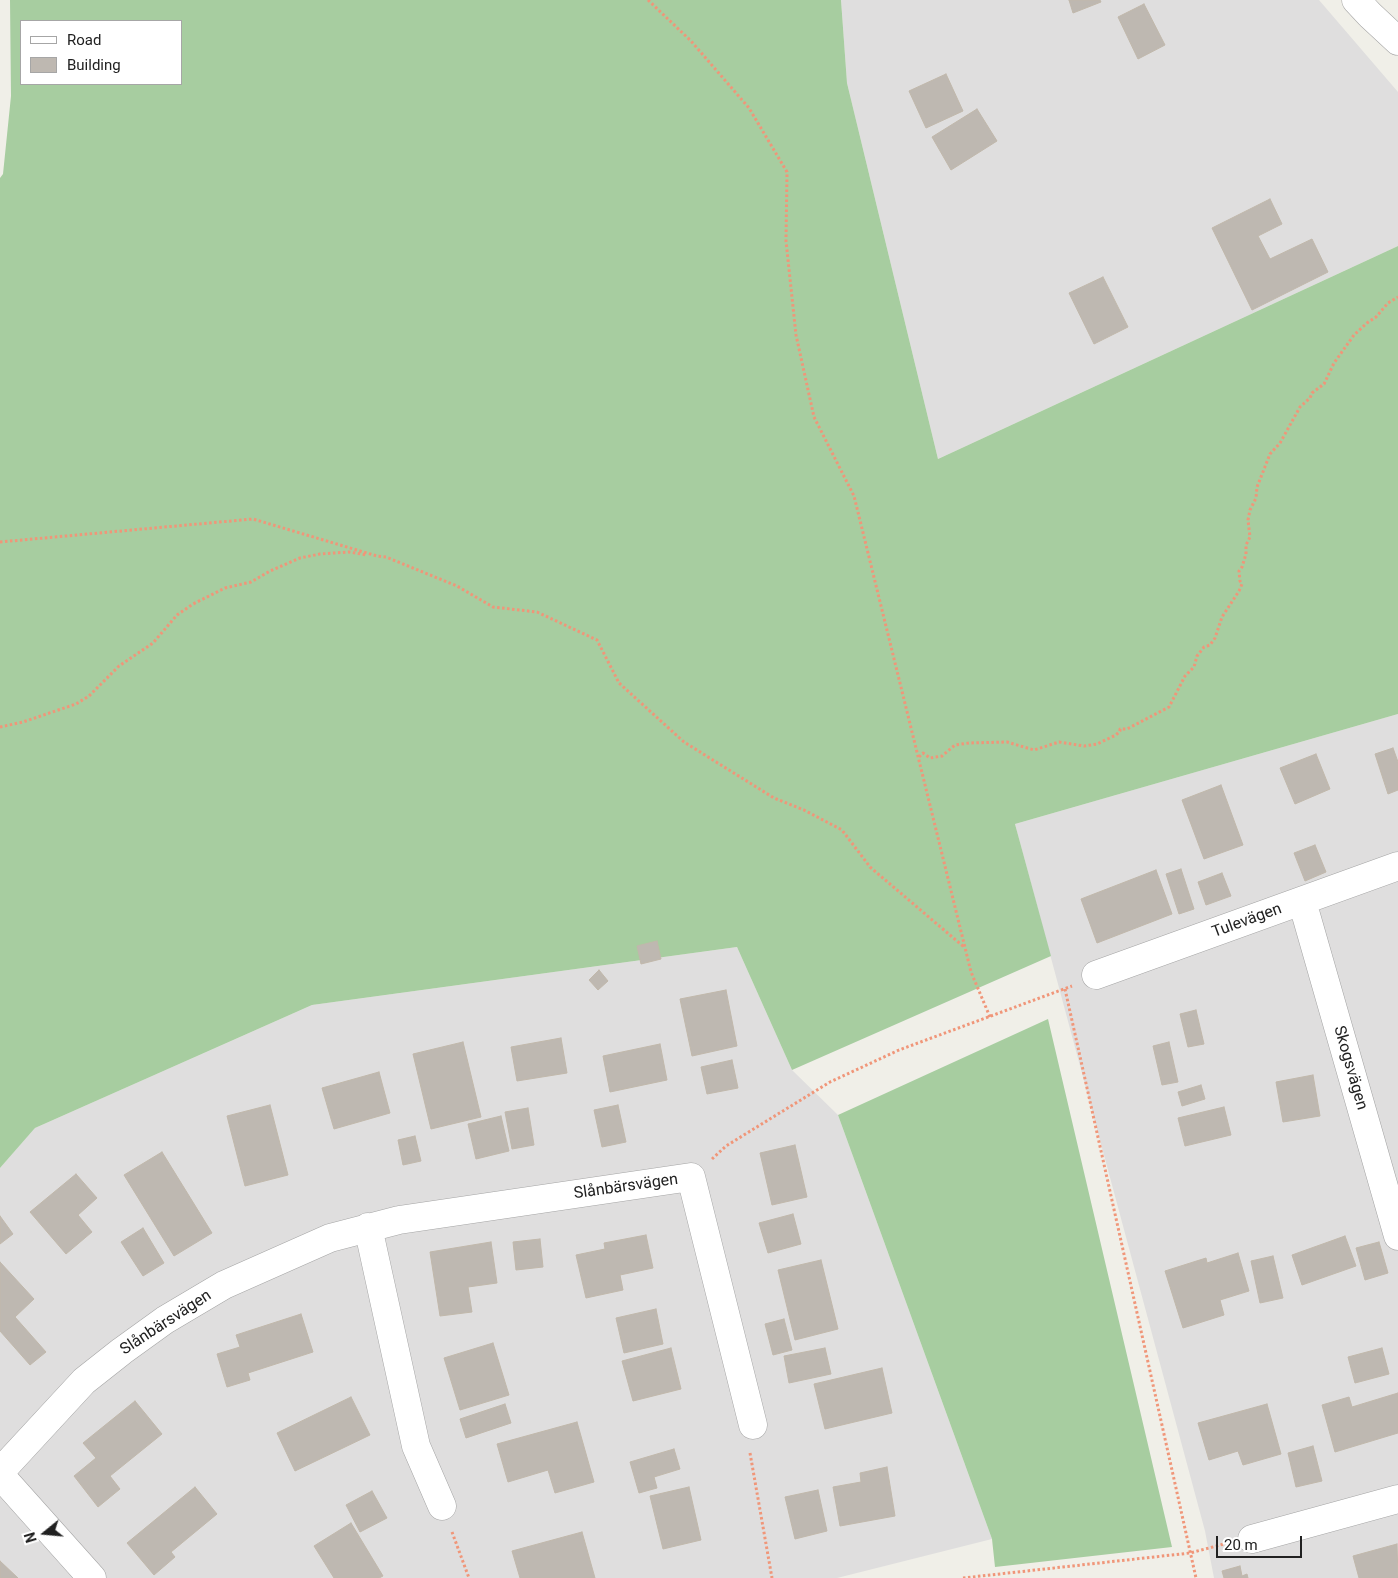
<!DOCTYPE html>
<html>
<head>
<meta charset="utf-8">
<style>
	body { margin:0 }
	#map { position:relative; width:1398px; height:1578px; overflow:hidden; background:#f0efe8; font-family:Roboto,sans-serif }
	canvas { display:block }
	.legend { position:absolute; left:20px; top:20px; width:162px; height:65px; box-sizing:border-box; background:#fff; border:1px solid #a6a6a6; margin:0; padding:6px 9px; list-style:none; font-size:15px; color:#212121 }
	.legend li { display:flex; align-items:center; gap:10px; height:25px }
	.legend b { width:25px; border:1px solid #a6a6a6 }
	.north { position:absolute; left:20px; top:1508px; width:50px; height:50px; -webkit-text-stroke:4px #fff; paint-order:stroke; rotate:253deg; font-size:14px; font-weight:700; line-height:20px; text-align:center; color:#212121 }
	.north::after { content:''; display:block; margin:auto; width:18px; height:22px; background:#212121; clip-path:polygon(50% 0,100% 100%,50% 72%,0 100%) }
	.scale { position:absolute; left:1216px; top:1536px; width:86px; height:22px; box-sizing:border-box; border:2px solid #212121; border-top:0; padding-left:6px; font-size:15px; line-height:18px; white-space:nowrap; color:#212121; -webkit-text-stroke:4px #fff; paint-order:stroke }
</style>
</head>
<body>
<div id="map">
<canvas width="1398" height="1578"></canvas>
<ul class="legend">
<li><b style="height:6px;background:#fff"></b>Road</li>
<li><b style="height:14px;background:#beb8b1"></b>Building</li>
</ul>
<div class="north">N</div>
<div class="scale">20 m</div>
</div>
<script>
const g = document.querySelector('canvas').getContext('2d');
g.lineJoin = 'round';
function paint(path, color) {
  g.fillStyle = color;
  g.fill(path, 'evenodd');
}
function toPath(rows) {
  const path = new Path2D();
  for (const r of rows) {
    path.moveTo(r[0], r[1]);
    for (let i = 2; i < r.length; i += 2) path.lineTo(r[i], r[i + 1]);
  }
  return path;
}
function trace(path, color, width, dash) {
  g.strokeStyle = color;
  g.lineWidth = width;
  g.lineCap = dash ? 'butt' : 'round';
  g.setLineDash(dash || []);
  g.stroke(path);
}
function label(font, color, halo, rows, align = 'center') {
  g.font = font + ' Roboto,sans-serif';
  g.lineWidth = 4.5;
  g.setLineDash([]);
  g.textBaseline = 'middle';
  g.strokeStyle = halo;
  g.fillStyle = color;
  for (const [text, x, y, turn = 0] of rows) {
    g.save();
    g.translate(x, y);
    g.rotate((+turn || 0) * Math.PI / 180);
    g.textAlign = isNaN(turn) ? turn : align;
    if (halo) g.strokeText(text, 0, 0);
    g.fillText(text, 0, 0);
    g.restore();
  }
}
paint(toPath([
	[841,0,1319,0,1398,92,1398,246,938,459,847,83],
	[1398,714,1398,1578,1214,1578,1205,1531,1015,824],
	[737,947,792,1070,838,1115,992,1539,837,1578,0,1578,0,1168,35,1128,312,1005]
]), '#dfdede');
paint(toPath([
	[10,0,841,0,847,83,938,459,1398,246,1398,714,1015,824,1051,956,792,1070,737,947,312,1005,35,1128,0,1168,0,178,3,174,11,96],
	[21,21,181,21,181,84,21,84],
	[1048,1019,1172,1547,995,1567,992,1539,838,1115]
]), '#a7cda0');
const building = toPath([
	[1069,0,1100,0,1101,2,1073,13,1069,0],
	[1144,4,1165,45,1138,59,1118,17,1144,4],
	[946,74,963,111,926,128,909,91,946,74],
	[977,109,997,141,951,170,932,137,977,109],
	[1270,199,1282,224,1258,236,1270,259,1312,239,1328,272,1252,310,1212,228,1270,199],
	[1103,277,1128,327,1094,344,1069,293,1103,277],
	[1393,748,1398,762,1398,790,1388,794,1375,754,1393,748],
	[1316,754,1330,789,1295,804,1280,768,1316,754],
	[1221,785,1243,845,1204,859,1182,800,1221,785],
	[1315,845,1326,872,1305,881,1294,853,1315,845],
	[1181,869,1194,909,1179,914,1166,874,1181,869],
	[1156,870,1172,914,1097,943,1081,899,1156,870],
	[1222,873,1231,896,1206,905,1198,882,1222,873],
	[657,941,661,959,641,964,637,946,657,941],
	[599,970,608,981,598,990,589,980,599,970],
	[726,990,737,1046,692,1056,680,999,726,990],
	[1196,1010,1204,1044,1188,1047,1180,1014,1196,1010],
	[561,1038,567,1073,517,1081,511,1047,561,1038],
	[463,1042,481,1117,431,1129,413,1054,463,1042],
	[1169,1042,1178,1082,1162,1085,1153,1046,1169,1042],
	[660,1044,667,1080,610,1092,603,1056,660,1044],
	[732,1060,738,1088,707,1094,701,1067,732,1060],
	[379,1072,390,1113,334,1129,322,1088,379,1072],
	[1313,1075,1320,1116,1283,1122,1276,1082,1313,1075],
	[1201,1085,1205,1099,1182,1106,1178,1092,1201,1085],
	[270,1105,288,1175,245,1186,227,1116,270,1105],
	[618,1105,626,1142,602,1147,594,1110,618,1105],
	[1224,1107,1231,1135,1185,1146,1178,1118,1224,1107],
	[528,1108,534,1145,512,1149,505,1112,528,1108],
	[501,1116,509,1151,476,1159,468,1124,501,1116],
	[415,1136,421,1161,403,1165,398,1140,415,1136],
	[795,1145,807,1197,772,1205,760,1153,795,1145],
	[162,1152,212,1233,174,1256,124,1175,162,1152],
	[76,1174,97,1198,78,1215,92,1232,66,1254,30,1212,76,1174],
	[793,1214,801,1244,768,1253,759,1223,793,1214],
	[0,1216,13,1234,0,1244,0,1216],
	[143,1228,164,1263,143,1276,121,1242,143,1228],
	[646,1235,653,1268,620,1275,623,1290,586,1298,576,1255,605,1249,604,1243,646,1235],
	[1345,1236,1356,1266,1302,1285,1292,1255,1345,1236],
	[540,1239,543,1267,516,1270,513,1242,540,1239],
	[491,1242,497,1283,468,1287,472,1312,440,1316,430,1252,491,1242],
	[1379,1242,1388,1273,1365,1280,1356,1248,1379,1242],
	[1238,1253,1249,1291,1220,1300,1224,1315,1183,1328,1165,1271,1206,1258,1207,1263,1238,1253],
	[1273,1256,1283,1298,1260,1303,1251,1261,1273,1256],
	[821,1260,838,1329,795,1340,778,1270,821,1260],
	[0,1262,34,1299,15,1317,46,1352,30,1365,0,1331,0,1262],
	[656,1309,663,1344,624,1353,616,1318,656,1309],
	[301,1314,313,1352,248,1373,250,1380,227,1387,217,1354,240,1347,236,1335,301,1314],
	[784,1319,792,1350,773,1355,765,1324,784,1319],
	[493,1343,509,1395,460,1410,444,1358,493,1343],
	[671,1348,681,1389,633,1401,622,1361,671,1348],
	[825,1348,831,1374,789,1383,784,1356,825,1348],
	[1382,1348,1389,1374,1355,1383,1348,1357,1382,1348],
	[882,1368,892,1413,825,1429,814,1384,882,1368],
	[1398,1393,1398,1433,1335,1452,1322,1405,1349,1397,1352,1407,1398,1393],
	[351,1397,370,1435,295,1471,277,1433,351,1397],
	[135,1401,162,1434,110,1476,120,1489,98,1507,74,1476,96,1458,83,1443,135,1401],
	[505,1404,511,1423,466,1438,460,1419,505,1404],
	[1267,1404,1281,1454,1243,1465,1238,1451,1209,1460,1198,1423,1267,1404],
	[577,1422,594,1482,555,1493,548,1470,508,1482,497,1444,577,1422],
	[1313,1446,1322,1481,1296,1487,1288,1453,1313,1446],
	[674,1449,680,1469,654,1477,657,1488,639,1493,630,1462,674,1449],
	[887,1467,895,1516,840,1526,833,1487,861,1482,860,1473,887,1467],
	[195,1487,217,1514,171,1552,175,1557,154,1575,127,1543,195,1487],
	[689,1487,701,1540,663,1549,650,1496,689,1487],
	[818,1490,827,1531,795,1539,785,1497,818,1490],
	[372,1491,387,1518,360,1532,346,1505,372,1491],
	[351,1523,383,1576,379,1578,334,1578,314,1546,351,1523],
	[582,1532,595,1578,520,1578,512,1551,582,1532],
	[1397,1544,1398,1578,1359,1578,1353,1556,1397,1544],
	[0,1561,18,1578,0,1578,0,1561],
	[1240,1566,1242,1576,1247,1574,1248,1578,1224,1578,1222,1571,1240,1566]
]);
paint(building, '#beb8b1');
trace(building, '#c1b8ab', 1);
const minor = toPath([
	[1356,0,1370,15,1398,41],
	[1302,901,1398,1236],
	[1096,975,1398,866],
	[368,1227,416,1446,442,1506],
	[0,1472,84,1381,122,1351,165,1320,224,1285,330,1238,399,1220,691,1177,753,1425],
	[0,1475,92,1578],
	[1252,1539,1398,1499]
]);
trace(minor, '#a5a5a5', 29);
trace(toPath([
	[648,0,691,41,749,108,787,172,786,241,796,335,814,417,854,496,971,972,990,1017],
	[0,542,253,519,377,556,386,557,457,586,493,607,537,612,597,640,619,683,684,742,774,798,804,810,842,830,870,867,964,947],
	[0,727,23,722,76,704,89,696,119,666,153,643,177,615,193,604,225,588,251,582,270,571,300,558,320,554,349,552,367,555],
	[919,757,923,753,930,758,942,756,955,745,969,743,1007,742,1034,750,1059,742,1084,746,1097,744,1116,735,1120,731,1120,729,1127,729,1169,707,1185,676,1194,667,1197,656,1204,647,1210,645,1215,638,1222,617,1239,591,1242,584,1240,581,1239,571,1242,567,1246,554,1246,545,1250,537,1248,520,1250,510,1256,498,1257,487,1270,454,1280,443,1300,407,1310,398,1312,393,1324,384,1334,363,1354,335,1367,323,1376,317,1388,303,1398,297],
	[1065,989,1196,1578],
	[712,1159,726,1146,830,1082,899,1050,1072,986],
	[750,1453,772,1578],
	[452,1532,469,1578],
	[963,1578,1190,1553,1224,1544]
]), '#f09679', 3, [2.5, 2.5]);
trace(minor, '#fff', 28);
label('16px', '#212121', '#fff', [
	["Tulevägen",1247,921,-20],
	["Skogsvägen",1350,1068,74],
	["Slånbärsvägen",626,1187,-8],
	["Slånbärsvägen",166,1323,-33]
]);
</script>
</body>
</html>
